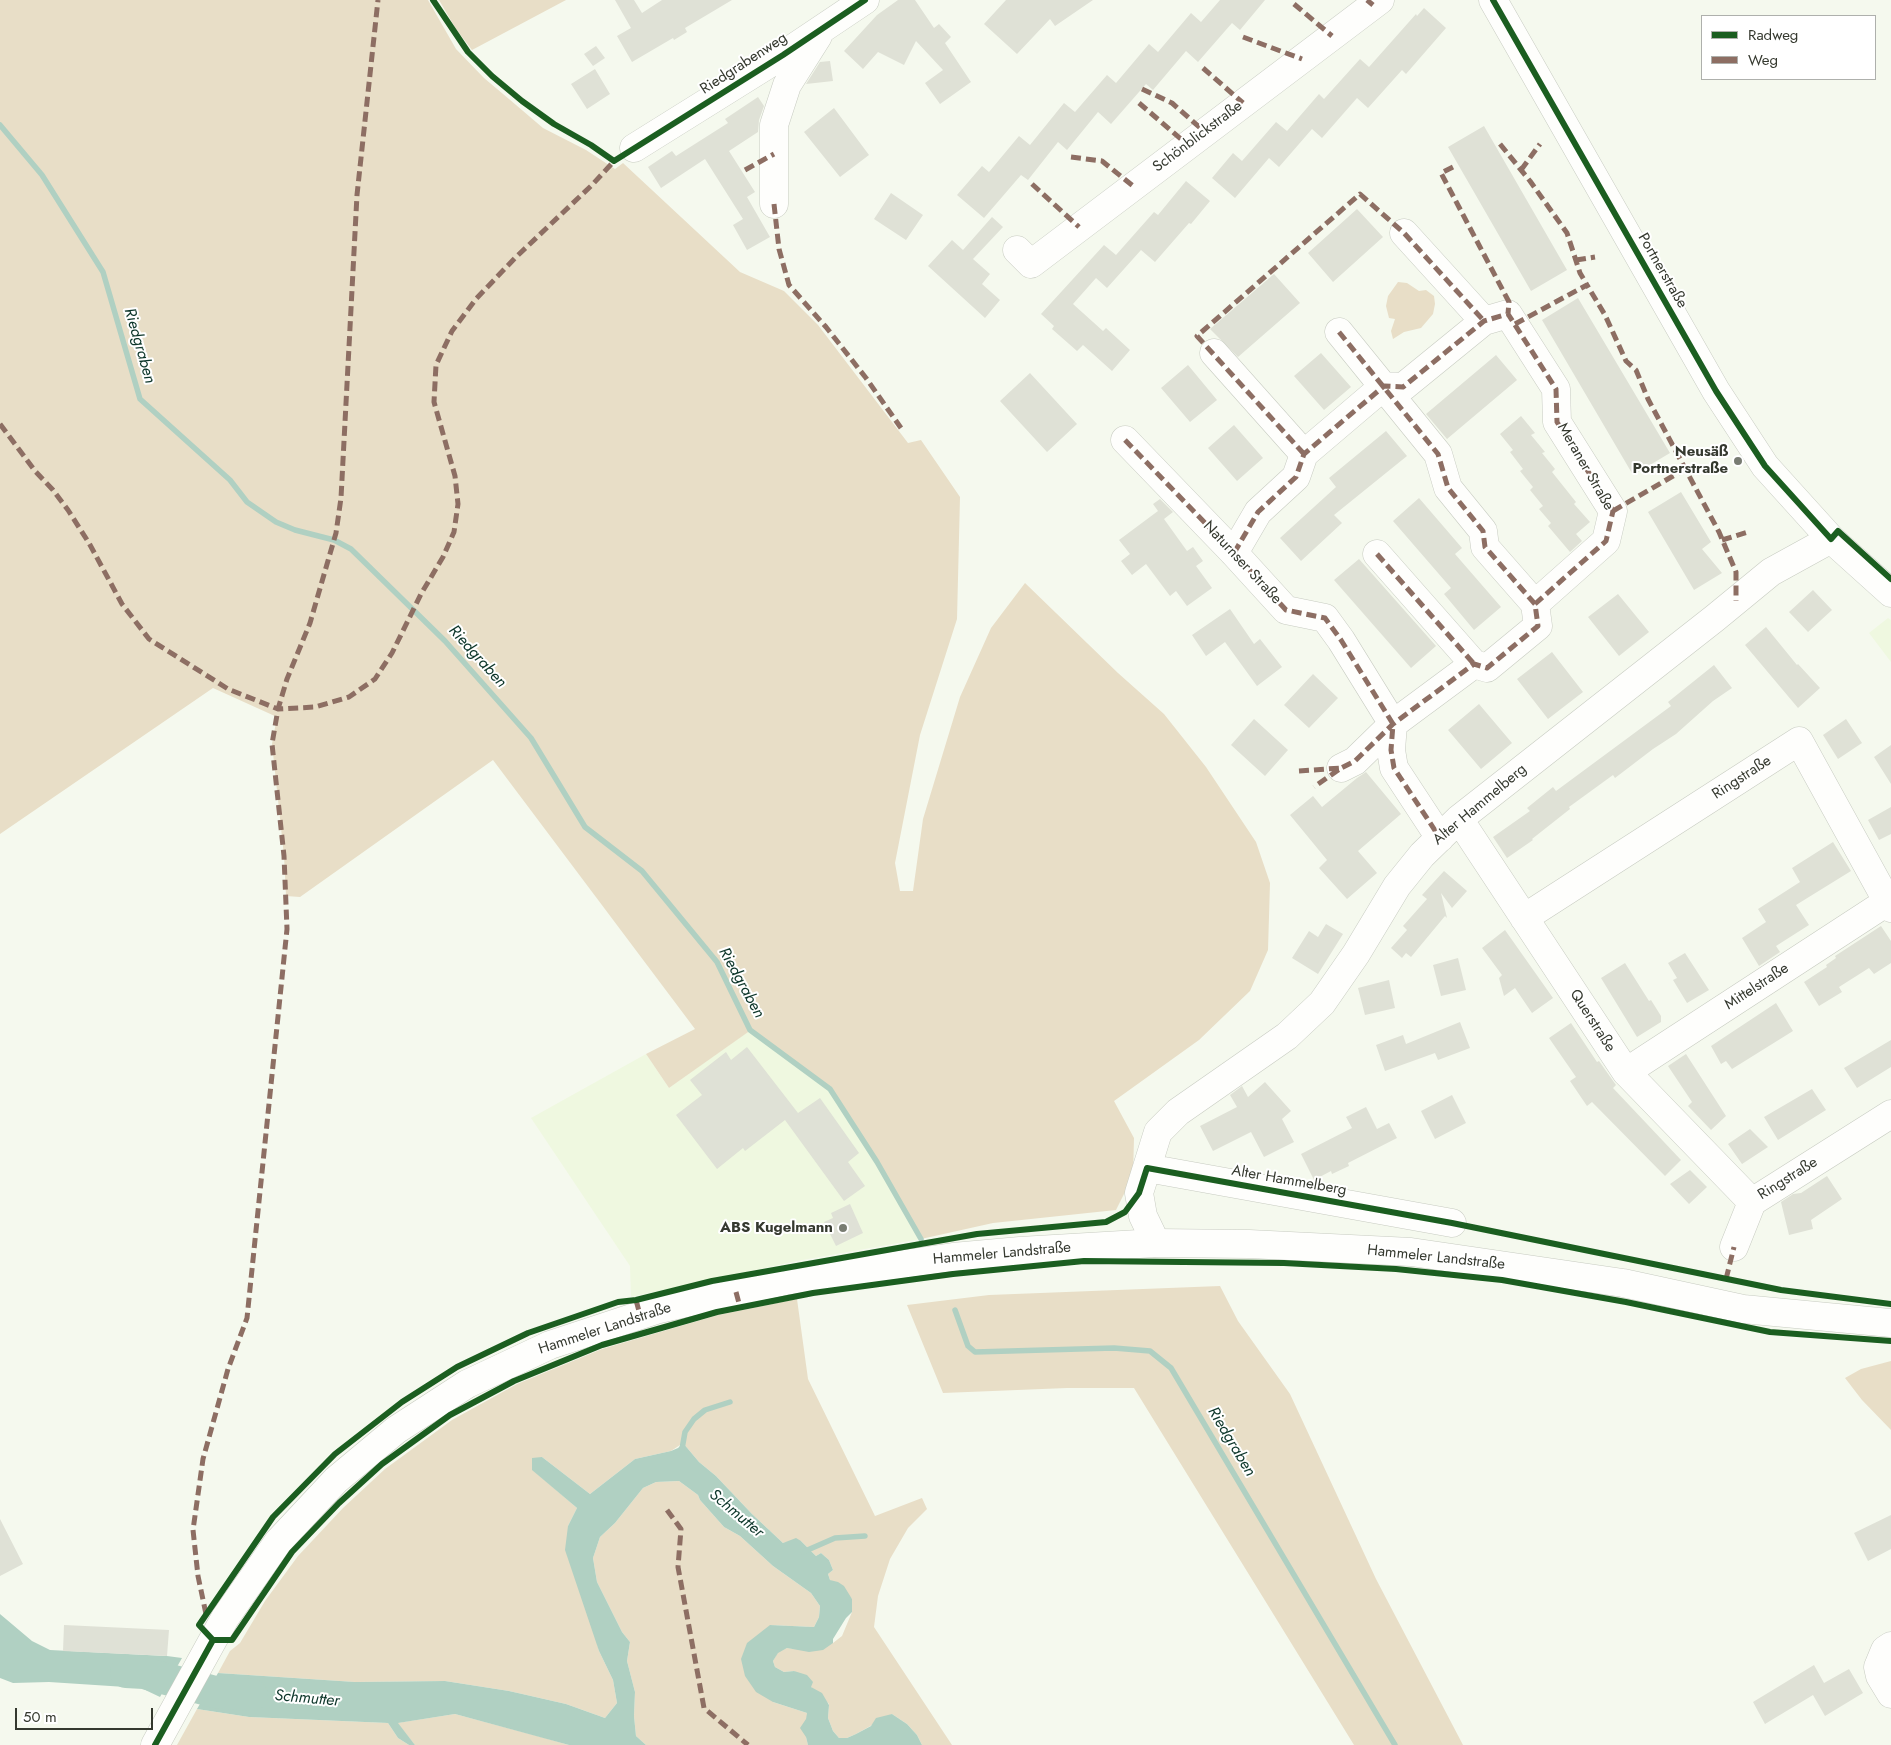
<!DOCTYPE html>
<html>
<head>
<meta charset="utf-8">
<style>
	body { margin:0 }
	#map { position:relative; width:1891px; height:1745px; overflow:hidden; background:#f5f9ee; font-family:Jost,sans-serif }
	canvas { display:block }
	.legend { position:absolute; left:1701px; top:15px; width:175px; height:65px; box-sizing:border-box; background:#fff; border:1px solid #aeb0ac; margin:0; padding:6px 9px; list-style:none; font-size:15px; color:#35392f }
	.legend li { display:flex; align-items:center; gap:10px; height:25px }
	.legend b { width:25px; border:1px solid #aeb0ac }
	.scale { position:absolute; left:15px; top:1708px; width:138px; height:22px; box-sizing:border-box; border:2px solid #35392f; border-top:0; padding-left:6px; font-size:15px; line-height:18px; white-space:nowrap; color:#35392f; -webkit-text-stroke:4px #fff; paint-order:stroke }
</style>
</head>
<body>
<div id="map">
<canvas width="1891" height="1745"></canvas>
<ul class="legend">
<li><b style="height:6px;background:#1b5e20"></b>Radweg</li>
<li><b style="height:6px;background:#8d6e63"></b>Weg</li>
</ul>
<div class="scale">50 m</div>
</div>
<script>
const g = document.querySelector('canvas').getContext('2d');
g.lineJoin = 'round';
function paint(path, color) {
  g.fillStyle = color;
  g.fill(path, 'evenodd');
}
function toPath(rows) {
  const path = new Path2D();
  for (const r of rows) {
    path.moveTo(r[0], r[1]);
    for (let i = 2; i < r.length; i += 2) path.lineTo(r[i], r[i + 1]);
  }
  return path;
}
function trace(path, color, width, dash) {
  g.strokeStyle = color;
  g.lineWidth = width;
  g.lineCap = dash ? 'butt' : 'round';
  g.setLineDash(dash || []);
  g.stroke(path);
}
function label(font, color, halo, rows, align = 'center') {
  g.font = font + ' Jost,sans-serif';
  g.lineWidth = 4;
  g.setLineDash([]);
  g.textBaseline = 'middle';
  g.strokeStyle = halo;
  g.fillStyle = color;
  for (const [text, x, y, turn = 0] of rows) {
    g.save();
    g.translate(x, y);
    g.rotate((+turn || 0) * Math.PI / 180);
    g.textAlign = isNaN(turn) ? turn : align;
    if (halo) g.strokeText(text, 0, 0);
    g.fillText(text, 0, 0);
    g.restore();
  }
}
paint(toPath([
	[1888,618,1891,620,1891,662,1869,633],
	[750,1030,830,1089,877,1162,921,1239,797,1261,631,1297,630,1266,531,1118,646,1054,669,1088]
]), '#eff8e0');
paint(toPath([
	[0,0,428,0,456,49,484,78,509,99,543,128,586,150,615,169,623,163,740,272,784,291,818,325,908,443,921,440,960,497,957,619,920,735,895,863,900,891,913,891,923,819,960,697,991,628,1025,583,1118,673,1164,714,1206,767,1256,842,1270,883,1268,950,1250,991,1199,1040,1114,1101,1134,1138,1133,1176,1116,1210,993,1223,921,1239,877,1162,830,1089,751,1030,669,1088,646,1054,695,1029,493,760,300,897,286,896,284,856,272,744,277,717,213,688,0,834],
	[439,0,566,0,472,50,456,29],
	[1398,282,1407,283,1419,291,1426,290,1434,296,1435,304,1433,314,1421,328,1404,332,1393,339,1391,331,1395,319,1389,318,1386,306,1388,296],
	[1220,1286,1238,1321,1290,1394,1376,1579,1463,1745,1354,1745,1134,1388,1067,1388,943,1393,907,1305,989,1295],
	[797,1299,808,1379,875,1516,922,1498,927,1509,908,1528,890,1559,878,1596,874,1627,952,1745,922,1745,917,1735,907,1724,892,1714,856,1734,847,1738,839,1738,833,1731,828,1718,829,1704,794,1671,784,1672,775,1667,773,1661,778,1652,787,1648,797,1649,833,1643,842,1636,852,1612,852,1599,830,1580,828,1574,833,1570,829,1560,821,1553,816,1556,801,1541,783,1543,752,1514,716,1476,699,1462,683,1443,671,1451,635,1459,590,1494,542,1457,533,1470,577,1508,568,1526,599,1651,613,1680,617,1703,605,1718,566,1704,509,1691,445,1681,355,1682,218,1673,230,1651,240,1643,265,1601,298,1556,343,1508,385,1469,452,1420,517,1384,602,1349,718,1315],
	[1891,1361,1891,1430,1862,1400,1845,1378,1861,1369],
	[679,1481,698,1495,700,1500,724,1527,740,1536,773,1566,811,1593,820,1606,819,1617,814,1627,770,1625,773,1702,807,1713,806,1737,808,1745,646,1745,636,1736,634,1716,635,1692,627,1661,630,1642,622,1632,597,1582,593,1558,600,1537,615,1523,643,1488,656,1482],
	[197,1709,249,1717,388,1723,398,1738,409,1745,177,1745],
	[455,1714,541,1737,569,1745,415,1745,397,1723]
]), '#e8dec7');
paint(toPath([
	[683,1443,699,1462,716,1476,752,1514,783,1543,796,1538,801,1541,816,1556,821,1553,829,1560,833,1570,828,1574,830,1580,838,1582,844,1586,852,1599,852,1612,846,1618,833,1639,833,1643,823,1650,809,1652,787,1648,778,1653,773,1661,775,1667,784,1672,794,1671,807,1675,813,1682,811,1687,822,1693,829,1705,828,1718,833,1731,839,1738,847,1738,856,1734,871,1726,876,1718,892,1714,907,1724,917,1735,922,1745,808,1745,806,1737,800,1728,806,1719,807,1713,773,1702,756,1692,745,1676,741,1659,747,1643,770,1625,814,1627,819,1617,820,1606,811,1593,773,1566,740,1536,724,1527,700,1500,698,1495,679,1481,656,1482,643,1488,615,1523,600,1537,593,1558,597,1582,622,1632,630,1642,627,1661,635,1692,634,1716,636,1736,646,1745,569,1745,455,1714,398,1723,415,1745,409,1745,398,1738,388,1723,249,1717,197,1709,218,1673,355,1682,445,1681,509,1691,566,1704,605,1718,617,1703,613,1680,599,1651,565,1550,568,1526,577,1508,532,1470,532,1458,542,1457,590,1494,635,1459,671,1451,678,1448],
	[0,1614,32,1641,50,1650,167,1656,182,1658,160,1697,141,1688,49,1682,13,1683,0,1678]
]), '#b0d0c2');
trace(toPath([
	[0,125,42,175,103,272,140,399,230,480,247,502,276,522,295,530,334,540,351,549,445,641,531,738,585,827,642,871,717,962,750,1030,830,1089,877,1162,921,1239],
	[955,1310,968,1346,975,1352,1114,1348,1150,1351,1171,1368,1395,1745],
	[682,1449,685,1432,694,1419,705,1410,730,1402],
	[803,1552,835,1538,865,1536]
]), '#b0d0c2', 5.5);
trace(toPath([
	[126,1672,144,1673,215,1692,252,1695]
]), '#b0d0c2', 32);
paint(toPath([
	[615,0,634,0,642,13,662,0,732,0,685,28,687,32,674,40,673,38,632,62,617,36,631,28],
	[898,0,915,0,934,28,939,24,951,37,945,43,971,82,940,104,925,83,943,70,916,41,904,65,878,52,863,69,844,51,877,15],
	[1006,0,1093,0,1055,26,1050,19,1017,54,984,24],
	[1220,0,1265,0,1240,30,1232,23,1198,62,1186,51,1153,90,1146,84,1111,124,1098,112,1067,150,1058,142,1028,180,1021,175,984,218,957,195,982,166,989,172,1019,136,1030,145,1064,103,1075,112,1107,75,1116,83,1149,44,1158,52,1191,13,1201,22],
	[1424,8,1446,28,1406,74,1402,70,1368,108,1357,98,1322,138,1312,129,1279,167,1269,158,1235,198,1212,178,1233,153,1242,161,1276,122,1287,131,1319,94,1324,99,1360,59,1369,67,1416,14,1417,16],
	[596,46,605,58,593,66,584,54],
	[830,61,833,81,806,84,820,62],
	[595,69,610,94,587,109,571,84],
	[758,97,764,106,759,120,758,132,729,151,755,192,747,197,770,237,747,250,733,225,743,219,705,159,661,188,648,167,672,151,676,156,728,123,725,119],
	[834,108,869,155,840,177,804,132],
	[1484,126,1567,270,1531,291,1448,147],
	[1186,181,1210,201,1191,224,1189,223,1155,262,1141,250,1107,288,1096,278,1073,304,1103,331,1106,328,1130,350,1112,371,1083,345,1077,351,1052,329,1054,326,1041,314,1104,245,1116,255,1154,212,1158,215],
	[891,193,923,215,906,240,874,219],
	[1357,209,1383,237,1333,282,1308,253],
	[992,217,1003,227,973,259,990,274,982,284,1000,300,985,318,928,266,952,240,963,250],
	[1274,274,1300,303,1238,357,1210,329],
	[1578,298,1670,453,1633,475,1542,320],
	[1321,353,1351,387,1324,410,1294,376],
	[1496,355,1517,380,1447,439,1426,414],
	[1188,365,1217,400,1190,422,1161,388],
	[1030,373,1077,424,1047,452,1000,401],
	[1521,416,1535,433,1531,435,1545,452,1542,453,1555,469,1552,472,1576,502,1574,504,1590,522,1576,534,1582,541,1570,552,1548,526,1551,523,1539,509,1543,506,1530,490,1533,487,1520,471,1523,469,1510,452,1513,450,1500,434],
	[1234,425,1263,458,1237,481,1208,448],
	[1386,431,1407,456,1334,515,1342,523,1301,561,1280,538,1336,487,1329,478],
	[1681,492,1711,542,1702,549,1722,573,1694,590,1648,512],
	[1419,498,1462,548,1455,554,1501,607,1474,630,1444,594,1451,588,1393,521],
	[1160,499,1173,512,1164,519,1187,551,1193,547,1203,561,1196,566,1212,588,1187,606,1176,591,1170,596,1146,564,1132,575,1121,561,1130,554,1119,540,1158,511,1153,504],
	[1359,559,1436,646,1411,668,1334,580],
	[1813,590,1832,610,1808,632,1789,612],
	[1618,594,1649,632,1619,656,1588,617],
	[1230,609,1254,644,1260,639,1282,667,1257,686,1225,642,1206,656,1192,635],
	[1766,627,1797,665,1798,664,1820,688,1798,708,1745,645],
	[1552,652,1583,692,1548,719,1517,679],
	[1714,665,1732,688,1713,701,1676,734,1653,749,1615,778,1613,775,1569,807,1570,809,1532,839,1533,840,1507,858,1493,837,1530,811,1527,808,1553,787,1556,791,1671,706,1668,702],
	[1313,674,1338,698,1309,728,1284,705],
	[1479,704,1512,743,1481,769,1448,730],
	[1254,719,1288,750,1265,776,1231,745],
	[1846,719,1862,743,1838,759,1823,735],
	[1891,745,1891,784,1874,757],
	[1366,772,1401,814,1358,851,1377,873,1347,899,1319,868,1327,860,1290,815,1313,796,1322,807,1357,778],
	[1891,807,1891,834,1879,840,1868,820],
	[1833,842,1851,871,1796,905,1809,925,1776,946,1780,952,1759,966,1742,938,1766,922,1758,909,1800,882,1792,868],
	[1444,871,1467,891,1452,908,1441,893,1447,918,1445,916,1411,957,1406,953,1402,958,1391,948,1407,930,1403,926,1427,899,1422,895],
	[1326,924,1343,934,1318,974,1292,958,1309,931,1318,937],
	[1881,926,1891,941,1891,963,1874,974,1869,968,1839,987,1842,992,1819,1006,1804,982,1827,967,1826,965,1836,958,1835,956],
	[1505,930,1553,998,1532,1013,1515,988,1504,996,1499,978,1502,975,1482,948],
	[1685,953,1709,990,1687,1003,1673,980,1677,978,1668,963],
	[1458,958,1466,990,1441,996,1433,965],
	[1625,963,1649,1001,1651,1000,1661,1016,1661,1022,1637,1037,1601,978],
	[1389,980,1395,1008,1365,1015,1358,988],
	[1776,1003,1793,1031,1732,1069,1726,1061,1721,1064,1711,1046],
	[1460,1022,1470,1048,1438,1060,1435,1053,1385,1071,1376,1045,1403,1035,1406,1044],
	[1571,1023,1597,1062,1599,1061,1616,1085,1613,1088,1681,1160,1665,1176,1592,1102,1587,1106,1570,1081,1576,1077,1549,1038],
	[1891,1040,1891,1067,1857,1088,1844,1068],
	[747,1047,798,1113,820,1098,859,1153,848,1162,865,1186,844,1201,785,1120,745,1151,743,1148,717,1169,676,1115,702,1095,690,1080,726,1052,731,1060],
	[1686,1054,1726,1116,1711,1130,1688,1106,1692,1102,1668,1066],
	[1265,1082,1291,1111,1282,1119,1294,1142,1264,1157,1251,1132,1213,1151,1200,1126,1237,1107,1230,1095,1242,1086,1248,1097],
	[1812,1089,1826,1110,1778,1140,1764,1117],
	[1452,1095,1466,1123,1435,1139,1421,1111],
	[1366,1107,1377,1129,1389,1123,1397,1138,1348,1163,1349,1166,1332,1174,1331,1171,1314,1180,1301,1154,1352,1128,1346,1117],
	[1750,1129,1768,1147,1742,1164,1728,1144],
	[1690,1170,1707,1187,1689,1204,1670,1184],
	[1827,1176,1842,1199,1811,1220,1813,1229,1789,1235,1781,1202,1793,1194,1801,1193],
	[850,1204,863,1233,836,1246,824,1222,833,1218,831,1213],
	[1891,1515,1891,1549,1868,1561,1854,1533],
	[0,1519,23,1564,0,1576],
	[64,1625,169,1630,167,1656,63,1651],
	[1814,1665,1824,1683,1849,1669,1863,1693,1825,1716,1813,1695,1765,1724,1753,1702]
]), '#dfe1d6');
const minor = toPath([
	[1493,0,1716,391,1765,466,1831,539,1891,593],
	[634,148,783,55,865,0],
	[774,204,774,125,787,85,818,36],
	[1404,233,1484,321],
	[1017,250,1031,264,1380,0],
	[1339,332,1438,454,1448,488,1483,531,1485,547,1535,604],
	[1214,353,1304,454],
	[1125,440,1234,553,1286,610,1325,618,1341,640,1393,724,1391,750,1394,768,1440,838],
	[1234,553,1258,512,1296,477,1304,454,1384,386,1403,387,1484,321,1508,314,1556,389,1557,422,1613,511,1606,541,1535,604,1538,626,1487,668,1474,664,1393,724,1355,761,1341,768],
	[1377,554,1474,664],
	[1459,819,1626,1072,1752,1202],
	[1524,918,1799,741,1891,908],
	[1626,1072,1887,902],
	[1147,1168,1452,1223],
	[1156,1243,1143,1216,1139,1193,1158,1132,1178,1112,1287,1036,1322,1003,1356,954,1397,886,1422,855,1459,819,1715,618,1771,572,1831,539],
	[1734,1247,1752,1202,1891,1114],
	[1891,1646,1885,1650,1878,1667,1880,1676,1891,1694]
]);
const major = toPath([
	[155,1745,225,1618,278,1542,336,1480,396,1430,467,1384,550,1345,659,1309,785,1281,953,1257,1020,1251,1156,1243,1249,1244,1411,1252,1623,1283,1743,1309,1891,1323]
]);
trace(minor, '#c7cbc1', 29);
trace(major, '#c7cbc1', 29);
trace(minor, '#fefefc', 28);
trace(major, '#fefefc', 28);
trace(toPath([
	[1367,0,1373,5],
	[1294,4,1332,36],
	[1243,37,1302,59],
	[1203,68,1243,103],
	[1142,89,1172,103,1205,132],
	[1139,103,1188,145],
	[1500,144,1530,181,1567,233,1580,273,1587,285],
	[1071,157,1102,161,1133,186],
	[1453,167,1441,173,1509,302,1508,314],
	[745,170,774,154],
	[1521,170,1540,144],
	[1032,184,1079,227],
	[774,204,779,249,789,285,826,327,866,378,901,428],
	[1576,260,1595,257],
	[1515,324,1587,285,1605,315,1626,361,1636,370,1648,399,1719,532,1736,572,1736,601],
	[1339,332,1438,454,1448,488,1483,531,1485,547,1535,604],
	[0,424,35,471,53,490,68,510,89,543,122,604,149,639,228,689,278,709,315,707,349,697,375,679,392,653,421,594,443,557,454,532,458,504,455,476,434,402,436,365,452,331,476,299,515,258,592,185,616,159],
	[1125,440,1234,553,1286,610,1325,618,1341,640,1393,724,1391,750,1394,768,1440,838],
	[1304,454,1197,336,1360,194,1404,233,1484,321],
	[1613,511,1685,469],
	[1722,540,1748,532],
	[1234,553,1258,512,1296,477,1304,454,1384,386,1403,387,1484,321,1508,314,1556,389,1557,422,1613,511,1606,541,1535,604,1538,626,1487,668,1474,664,1393,724,1355,761,1341,768],
	[1377,554,1474,664],
	[1299,771,1341,768,1314,787],
	[1726,1279,1734,1247],
	[736,1292,740,1307],
	[636,1300,640,1315],
	[667,1510,681,1529,678,1567,704,1708,748,1745],
	[206,1614,198,1576,193,1530,203,1459,228,1369,247,1318,287,929,284,856,272,744,278,709,287,679,310,623,336,533,341,498,357,195,378,0]
]), '#8d6e63', 5, [10, 5]);
trace(toPath([
	[433,0,468,52,492,76,522,101,554,124,591,145,614,161,783,55,865,0],
	[1493,0,1716,391,1765,466,1831,539,1838,531,1891,579],
	[1891,1304,1781,1290,1452,1223,1147,1168,1139,1193,1125,1212,1106,1222,977,1234,712,1281,636,1300,618,1302,528,1333,457,1367,402,1402,335,1454,273,1517,199,1625,213,1640,232,1640,292,1552,339,1503,382,1464,450,1415,514,1381,602,1345,717,1312,813,1293,953,1274,1084,1261,1284,1263,1396,1269,1502,1280,1626,1302,1770,1332,1891,1341],
	[155,1745,213,1640]
]), '#1b5e20', 6);
for (const [x, y, r, color] of [
	[1738,461,5,"#787c72"],
	[843,1228,5,"#787c72"]
]) {
  const dot = new Path2D();
  dot.arc(x, y, r, 0, 2 * Math.PI);
  g.fillStyle = color;
  g.fill(dot);
  trace(dot, '#fff', 2);
}
label('15px', '#35392f', '#fff', [
	["Riedgrabenweg",744,64,-33],
	["Schönblickstraße",1198,137,-37],
	["Portnerstraße",1662,271,60],
	["Meraner Straße",1585,467,60],
	["Naturnser Straße",1242,563,47],
	["Ringstraße",1742,778,-33],
	["Alter Hammelberg",1480,805,-40],
	["Mittelstraße",1757,987,-33],
	["Querstraße",1592,1021,57],
	["Ringstraße",1788,1179,-32],
	["Alter Hammelberg",1289,1181,10],
	["Hammeler Landstraße",1002,1254,-5],
	["Hammeler Landstraße",1436,1258,6],
	["Hammeler Landstraße",605,1329,-18]
]);
label('bold 15px', '#35392f', '#fff', [
	["Neusäß",1728,452],
	["Portnerstraße",1728,469],
	["ABS Kugelmann",833,1228]
], 'right');
label('italic 16px', '#0d362a', '#fff', [
	["Riedgraben",139,346,74],
	["Riedgraben",477,657,48],
	["Riedgraben",741,983,61],
	["Riedgraben",1231,1442,59],
	["Schmutter",736,1514,40],
	["Schmutter",307,1699,5]
]);
</script>
</body>
</html>
